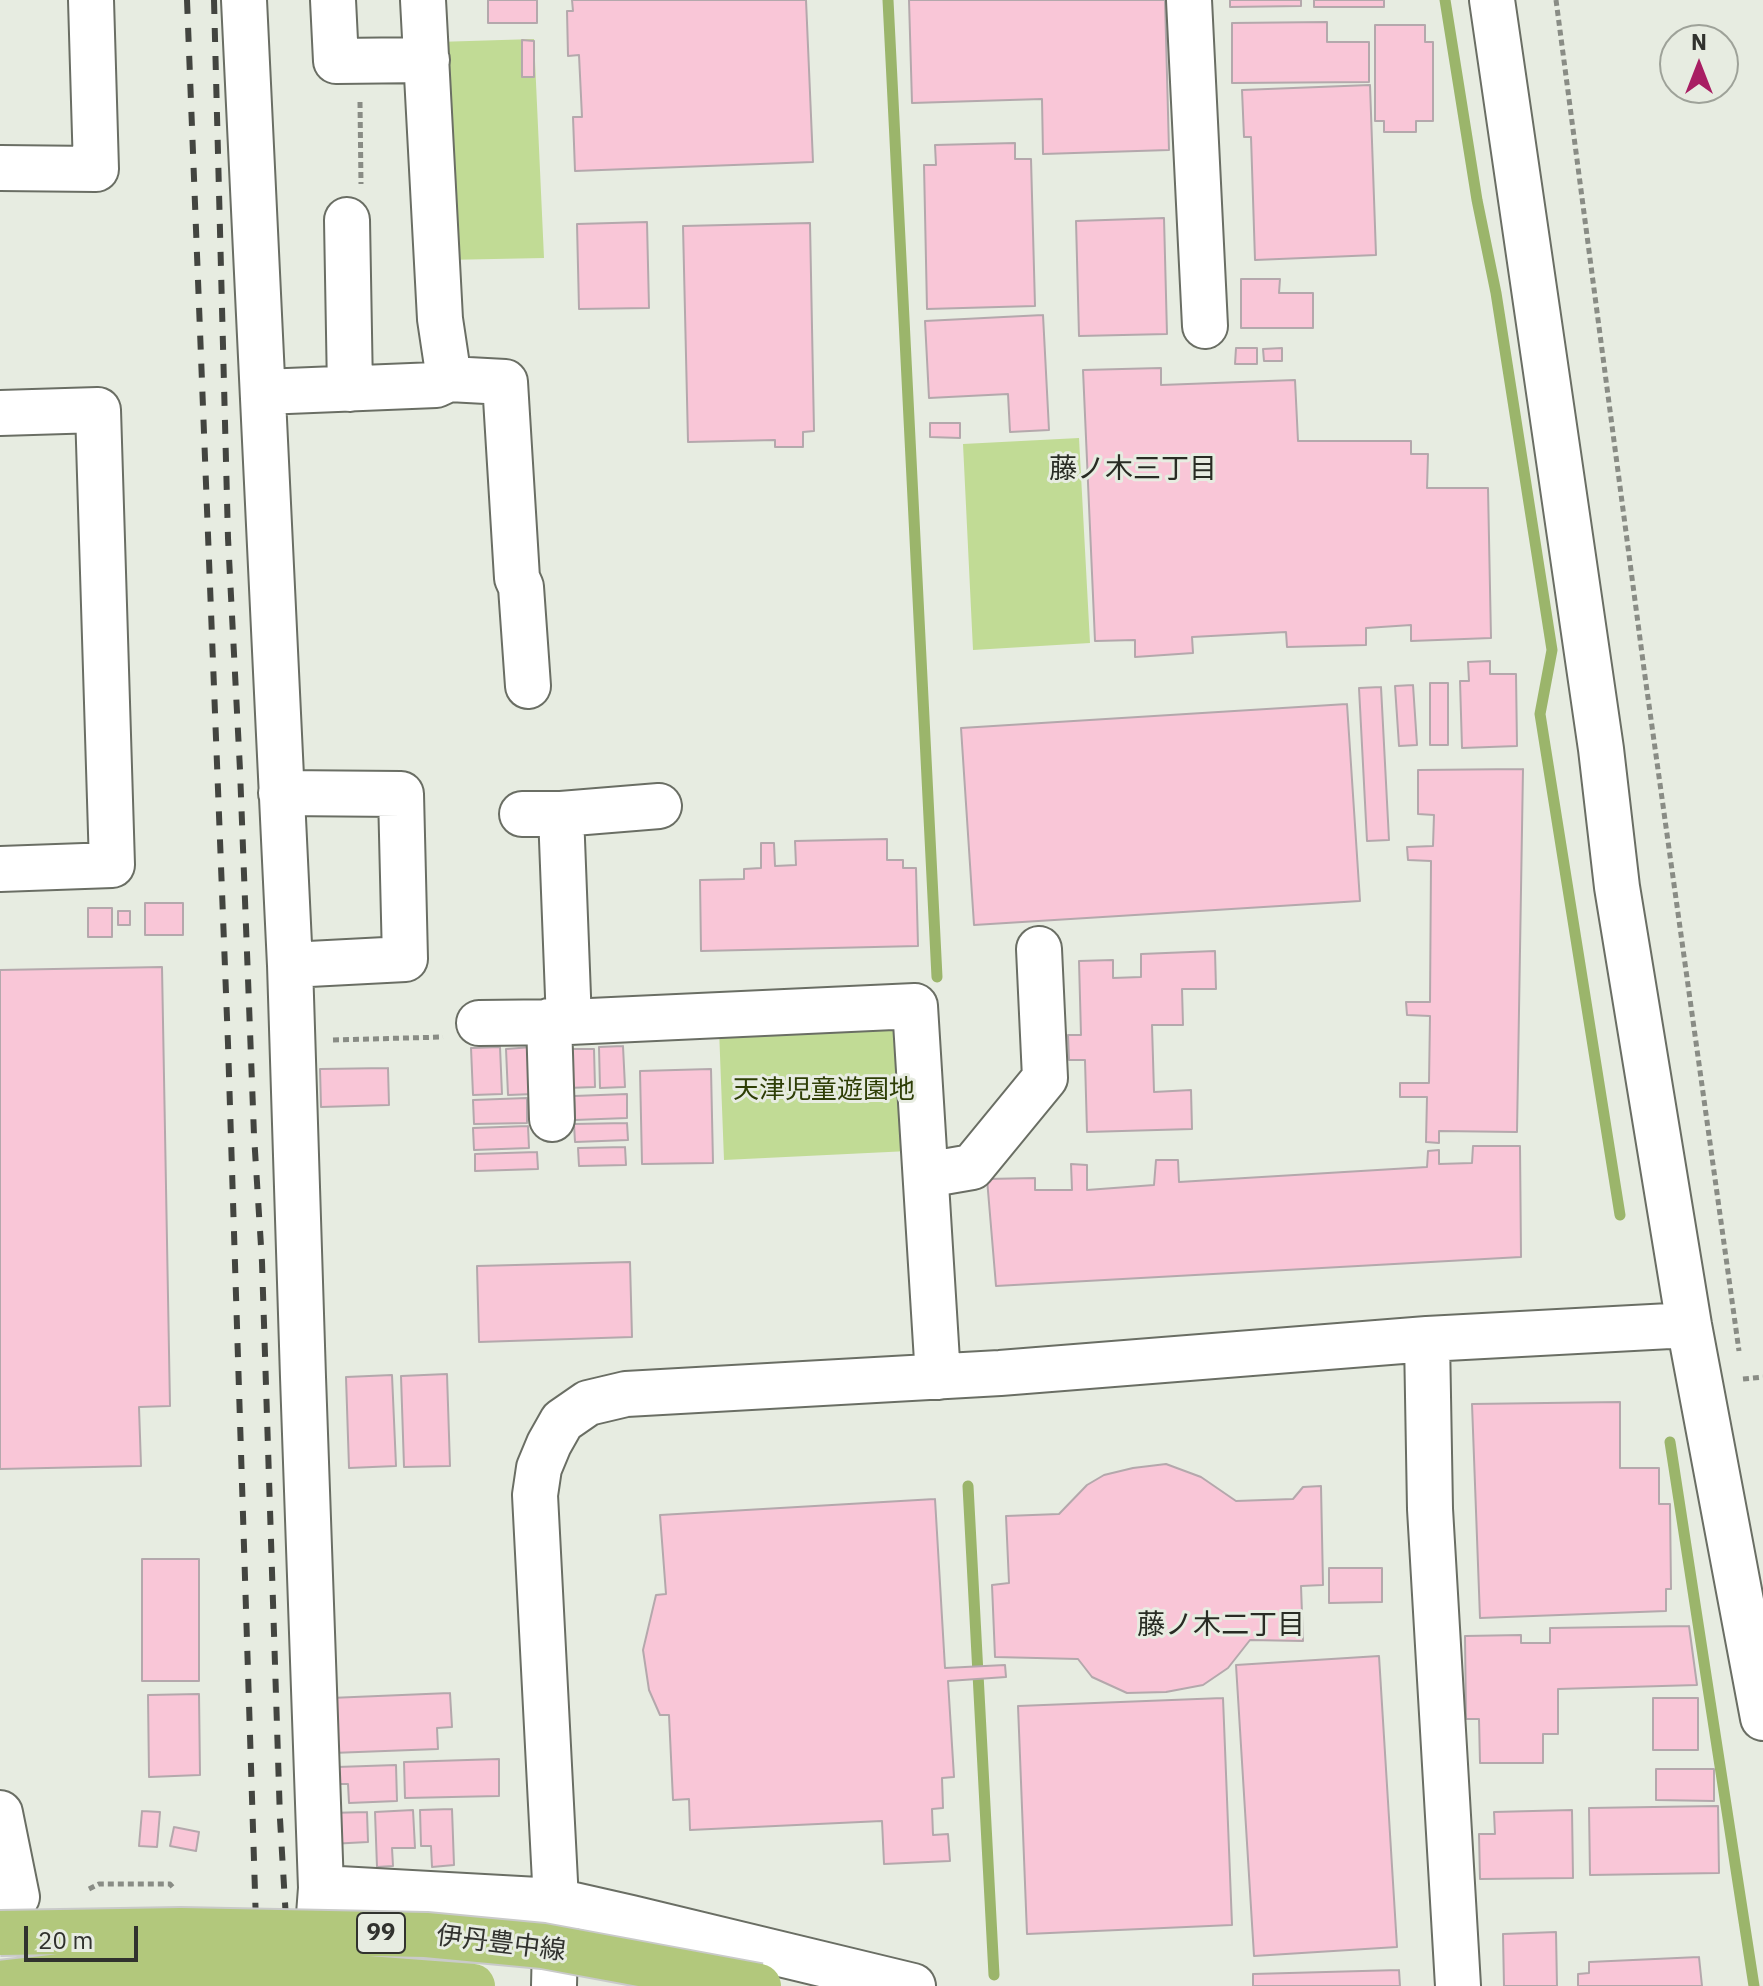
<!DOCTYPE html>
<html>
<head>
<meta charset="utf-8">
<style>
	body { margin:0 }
	#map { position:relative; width:1763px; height:1986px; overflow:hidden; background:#e7ece1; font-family:"IBM Plex Sans",sans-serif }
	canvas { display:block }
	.north { position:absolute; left:1659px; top:24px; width:80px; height:80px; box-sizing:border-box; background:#e7ece1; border:2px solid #9ea299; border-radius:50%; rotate:0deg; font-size:22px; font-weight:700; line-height:32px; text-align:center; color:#31322e }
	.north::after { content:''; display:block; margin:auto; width:28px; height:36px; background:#a81e63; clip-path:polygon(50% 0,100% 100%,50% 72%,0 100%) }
	.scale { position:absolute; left:24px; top:1926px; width:114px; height:36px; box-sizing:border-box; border:4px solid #31322e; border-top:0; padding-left:10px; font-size:24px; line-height:28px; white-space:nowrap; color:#31322e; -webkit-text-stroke:6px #e7ece1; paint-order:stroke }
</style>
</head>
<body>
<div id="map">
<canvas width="1763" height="1986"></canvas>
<div class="north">N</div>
<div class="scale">20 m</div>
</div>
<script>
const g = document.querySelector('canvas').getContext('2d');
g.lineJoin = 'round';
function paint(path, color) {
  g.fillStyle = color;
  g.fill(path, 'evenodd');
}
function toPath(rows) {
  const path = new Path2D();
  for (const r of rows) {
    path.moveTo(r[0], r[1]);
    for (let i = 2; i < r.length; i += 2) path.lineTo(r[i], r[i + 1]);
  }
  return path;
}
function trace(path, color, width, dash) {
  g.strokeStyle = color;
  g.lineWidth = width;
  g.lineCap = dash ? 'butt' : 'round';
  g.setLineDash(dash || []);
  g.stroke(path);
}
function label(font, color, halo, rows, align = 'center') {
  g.font = font + ' "IBM Plex Sans","Noto Sans JP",sans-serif';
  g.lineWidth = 6;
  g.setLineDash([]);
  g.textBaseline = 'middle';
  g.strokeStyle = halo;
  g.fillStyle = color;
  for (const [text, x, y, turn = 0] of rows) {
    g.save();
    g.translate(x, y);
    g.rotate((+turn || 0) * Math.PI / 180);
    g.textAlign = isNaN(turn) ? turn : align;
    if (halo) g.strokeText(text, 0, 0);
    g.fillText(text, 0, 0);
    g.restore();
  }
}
paint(toPath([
	[534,39,544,258,444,260,437,42],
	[1079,438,1090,643,973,650,963,444],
	[900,1028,909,1151,724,1160,719,1029]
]), '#c1db95');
trace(toPath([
	[888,0,937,977],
	[1445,0,1477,200,1496,293,1552,650,1540,714,1620,1215],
	[1670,1442,1754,1986],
	[968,1486,994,1975]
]), '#9bb56b', 11);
const building = toPath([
	[488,0,537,0,537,23,488,23,488,0],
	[572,0,806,0,813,162,575,171,573,117,582,117,579,55,568,56,567,11,573,11,572,0],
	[909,0,1165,0,1169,150,1043,154,1042,99,912,103,909,0],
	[1230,0,1301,0,1301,6,1230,7,1230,0],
	[1314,0,1384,0,1384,7,1314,7,1314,0],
	[1327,22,1327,42,1369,42,1369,82,1232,83,1232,23,1327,22],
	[1375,25,1425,25,1425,42,1433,42,1433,121,1416,121,1416,132,1384,132,1384,121,1375,121,1375,25],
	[522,40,534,41,534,77,522,77,522,40],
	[1370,85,1376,255,1255,260,1251,137,1244,137,1242,90,1370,85],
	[1015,143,1015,159,1031,159,1035,306,927,309,924,165,936,165,935,145,1015,143],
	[1164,218,1167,334,1079,336,1076,221,1164,218],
	[647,222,649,308,579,309,577,224,647,222],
	[810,223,814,431,803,432,803,447,775,447,775,440,688,442,683,226,810,223],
	[1241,279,1280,279,1279,293,1313,293,1313,328,1241,328,1241,279],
	[1043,315,1049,430,1010,432,1008,394,929,398,925,321,1043,315],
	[1236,348,1257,348,1257,364,1235,364,1236,348],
	[1282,348,1282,361,1264,361,1263,349,1282,348],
	[1161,368,1161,385,1295,380,1298,441,1411,441,1411,454,1428,454,1427,488,1488,488,1491,638,1411,641,1411,625,1366,628,1366,645,1287,647,1286,632,1192,637,1193,653,1135,657,1135,640,1095,641,1083,370,1161,368],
	[930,423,960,423,960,438,930,437,930,423],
	[1490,661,1490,674,1516,674,1517,746,1462,748,1460,681,1469,681,1468,662,1490,661],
	[1430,683,1448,683,1448,745,1430,745,1430,683],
	[1413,685,1417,745,1399,746,1395,686,1413,685],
	[1381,687,1389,840,1367,841,1359,688,1381,687],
	[1347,704,1360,901,974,925,961,728,1347,704],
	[1523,769,1517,1132,1439,1131,1439,1143,1426,1142,1427,1097,1400,1097,1400,1083,1429,1083,1430,1016,1407,1015,1406,1002,1430,1002,1431,861,1408,860,1407,847,1433,846,1434,815,1418,814,1418,770,1523,769],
	[887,839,887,860,903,860,903,868,916,868,918,946,701,951,700,880,744,879,744,869,761,868,761,843,774,843,775,866,796,865,795,841,887,839],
	[145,903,183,903,183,935,145,935,145,903],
	[88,908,112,908,112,937,88,937,88,908],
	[118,911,130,911,130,925,118,925,118,911],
	[1215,951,1216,989,1182,989,1183,1025,1152,1025,1154,1092,1191,1090,1192,1129,1087,1132,1085,1060,1069,1060,1068,1035,1081,1035,1079,961,1113,960,1113,978,1141,977,1141,954,1215,951],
	[162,967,170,1406,139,1407,141,1466,0,1469,0,970,162,967],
	[623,1046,625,1087,600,1088,599,1047,623,1046],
	[500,1047,502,1094,473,1095,471,1048,500,1047],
	[532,1047,534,1094,508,1095,506,1049,532,1047],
	[564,1049,594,1049,595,1087,566,1088,564,1049],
	[388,1068,389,1105,321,1107,320,1069,388,1068],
	[711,1069,713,1163,642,1164,640,1071,711,1069],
	[627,1094,627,1118,575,1120,574,1096,627,1094],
	[527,1098,527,1123,474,1124,473,1100,527,1098],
	[627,1123,628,1140,575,1142,574,1124,627,1123],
	[528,1126,529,1148,474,1150,473,1128,528,1126],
	[1473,1146,1520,1146,1521,1257,996,1286,987,1179,1035,1178,1035,1190,1072,1190,1071,1164,1087,1165,1087,1190,1154,1185,1156,1160,1178,1160,1179,1182,1427,1167,1428,1151,1439,1150,1439,1164,1472,1163,1473,1146],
	[625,1147,626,1165,579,1166,578,1148,625,1147],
	[537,1152,538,1169,475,1171,475,1154,537,1152],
	[630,1262,632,1337,479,1342,477,1266,630,1262],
	[447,1374,450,1466,404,1467,401,1376,447,1374],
	[392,1375,396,1466,349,1468,346,1377,392,1375],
	[1620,1402,1620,1468,1659,1468,1659,1504,1670,1504,1671,1589,1666,1589,1666,1611,1480,1618,1472,1404,1620,1402],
	[1166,1464,1201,1477,1236,1501,1293,1499,1303,1487,1321,1486,1323,1585,1301,1586,1303,1641,1250,1640,1228,1668,1203,1685,1166,1692,1127,1693,1092,1677,1078,1659,995,1657,992,1585,1009,1583,1006,1516,1059,1514,1087,1485,1104,1475,1133,1468,1166,1464],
	[935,1499,945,1668,1005,1665,1006,1677,948,1681,954,1777,942,1778,943,1808,932,1809,933,1835,948,1834,950,1861,884,1864,882,1821,690,1830,689,1799,673,1800,669,1715,660,1715,649,1690,643,1650,656,1595,666,1594,660,1515,935,1499],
	[142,1559,199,1559,199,1681,142,1681,142,1559],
	[1329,1568,1382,1568,1382,1602,1329,1603,1329,1568],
	[1689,1626,1697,1685,1558,1689,1558,1734,1543,1734,1543,1763,1480,1763,1479,1719,1466,1719,1465,1636,1521,1635,1521,1643,1550,1643,1550,1628,1689,1626],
	[1379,1656,1397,1947,1254,1956,1236,1665,1379,1656],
	[450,1693,452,1727,437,1728,438,1749,332,1753,330,1698,450,1693],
	[199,1694,200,1775,149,1777,148,1695,199,1694],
	[1223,1698,1232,1925,1027,1934,1018,1706,1223,1698],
	[1653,1698,1698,1698,1698,1750,1653,1750,1653,1698],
	[499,1759,499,1796,405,1798,404,1762,499,1759],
	[396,1765,397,1801,349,1803,348,1784,338,1784,337,1767,396,1765],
	[1656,1769,1714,1769,1714,1801,1656,1800,1656,1769],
	[1718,1806,1719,1873,1590,1875,1589,1808,1718,1806],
	[452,1809,454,1865,432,1867,431,1846,421,1846,420,1810,452,1809],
	[413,1810,415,1848,392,1848,393,1866,377,1867,375,1812,413,1810],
	[1572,1810,1573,1878,1480,1879,1479,1834,1495,1834,1494,1812,1572,1810],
	[142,1811,160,1812,157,1847,139,1846,142,1811],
	[367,1812,368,1842,330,1844,329,1813,367,1812],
	[174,1827,199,1832,196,1851,170,1846,174,1827],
	[1556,1932,1557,1986,1504,1986,1503,1934,1556,1932],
	[1699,1957,1702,1986,1578,1986,1578,1974,1589,1973,1589,1962,1699,1957],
	[1399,1970,1400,1986,1253,1986,1253,1974,1399,1970]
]);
paint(building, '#f9c6d7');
trace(building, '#b4a8ac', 2);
const minor = toPath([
	[244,0,290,965,303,1377,321,1888],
	[333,0,336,61,427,60],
	[423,0,440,319,449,379],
	[1189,0,1205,326],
	[1492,0,1601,749,1617,887,1689,1325,1763,1718],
	[0,168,96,169,91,0],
	[347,220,350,389],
	[263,392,436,385,449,379,505,382,517,578,521,587,528,686],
	[0,413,98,410,112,865,0,869],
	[281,793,401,794,405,959,290,965],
	[522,814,561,814,659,806],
	[561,814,569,1022],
	[549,1021,552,1119],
	[479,1023,569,1022,915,1006,938,1377],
	[926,1175,972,1167,1045,1078,1039,949],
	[1427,1339,1430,1509,1458,1986],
	[0,1813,17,1897,0,1897],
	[319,1915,321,1888,556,1901,631,1918,913,1986],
	[554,1986,556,1901,535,1495,539,1468,549,1444,562,1421,588,1403,626,1394,1000,1373,1427,1339,1689,1325]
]);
trace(minor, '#6a6e64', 48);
trace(toPath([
	[1556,0,1644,669,1739,1351],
	[360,102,361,184],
	[333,1040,443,1037],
	[1743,1379,1763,1377],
	[89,1889,99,1884,170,1884,175,1890]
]), '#898c85', 5, [6, 4]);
trace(minor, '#fff', 44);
trace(toPath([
	[187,0,228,1044,258,1986],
	[214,0,228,538,240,770,254,1135,262,1262,280,1819,290,1986]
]), '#434540', 6, [14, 14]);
const majorBridge = toPath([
	[0,1933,181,1930,426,1935,543,1946,759,1986],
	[0,1983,86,1973,301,1973,473,1986]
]);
trace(majorBridge, '#c9cac9', 48, []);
trace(majorBridge, '#b2c87c', 44);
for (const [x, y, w] of [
	[381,1933,48]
]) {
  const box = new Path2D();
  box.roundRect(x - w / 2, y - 20, w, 40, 6);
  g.fillStyle = '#e7ece1';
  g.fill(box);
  trace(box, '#31322e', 2);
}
label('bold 24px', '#31322e', null, [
	["99",381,1933]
]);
label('26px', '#2e3e06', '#e7ece1', [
	["天津児童遊園地",824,1090]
]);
label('26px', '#31322e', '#e7ece1', [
	["伊丹豊中線",501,1944,7]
]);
label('28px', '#292c24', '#e7ece1', [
	["藤ノ木三丁目",1133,470],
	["藤ノ木二丁目",1221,1626]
]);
</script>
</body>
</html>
